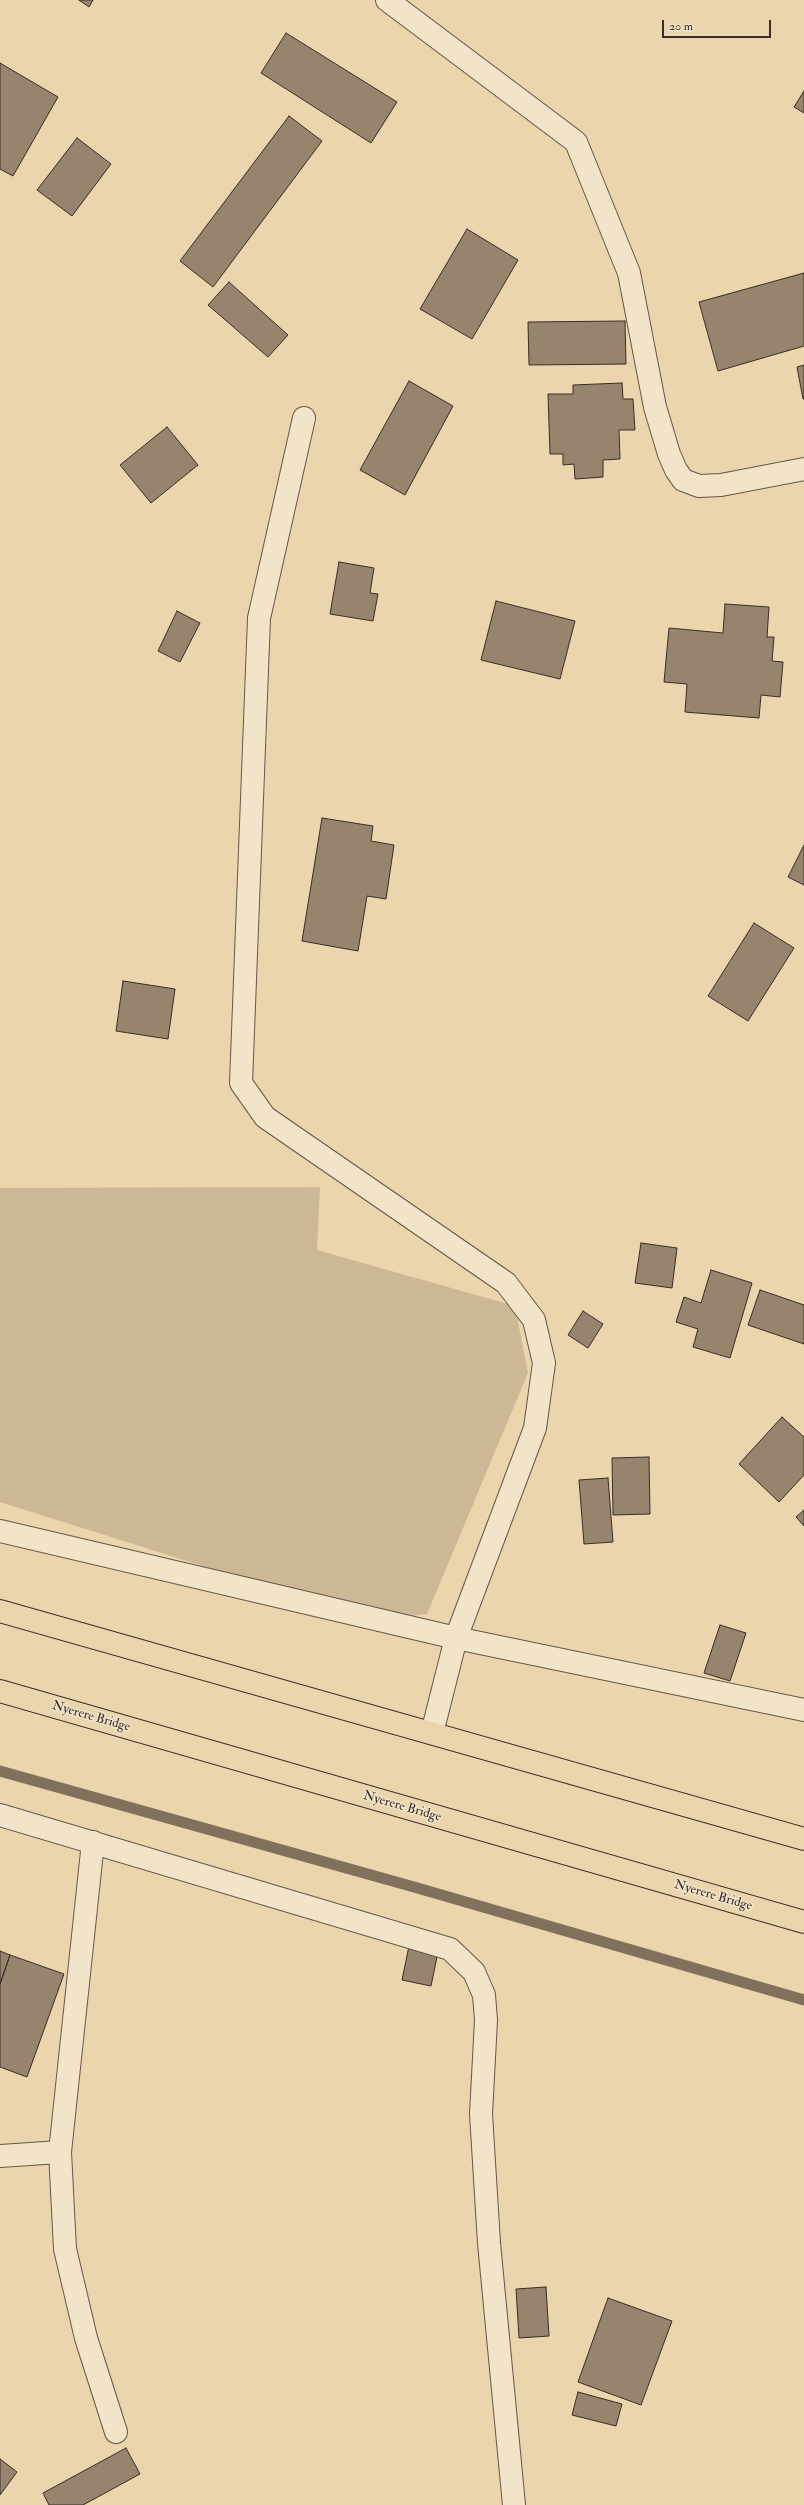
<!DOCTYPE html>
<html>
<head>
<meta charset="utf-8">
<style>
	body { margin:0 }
	#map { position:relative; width:804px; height:2505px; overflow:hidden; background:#ead5ac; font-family:"IM FELL Double Pica",serif }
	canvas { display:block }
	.scale { position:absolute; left:662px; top:20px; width:109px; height:18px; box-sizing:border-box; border:2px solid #3a2d27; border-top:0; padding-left:5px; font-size:12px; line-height:14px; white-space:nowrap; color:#3a2d27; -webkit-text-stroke:3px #f1e4c9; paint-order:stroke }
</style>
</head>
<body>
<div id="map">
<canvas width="804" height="2505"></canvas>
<div class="scale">20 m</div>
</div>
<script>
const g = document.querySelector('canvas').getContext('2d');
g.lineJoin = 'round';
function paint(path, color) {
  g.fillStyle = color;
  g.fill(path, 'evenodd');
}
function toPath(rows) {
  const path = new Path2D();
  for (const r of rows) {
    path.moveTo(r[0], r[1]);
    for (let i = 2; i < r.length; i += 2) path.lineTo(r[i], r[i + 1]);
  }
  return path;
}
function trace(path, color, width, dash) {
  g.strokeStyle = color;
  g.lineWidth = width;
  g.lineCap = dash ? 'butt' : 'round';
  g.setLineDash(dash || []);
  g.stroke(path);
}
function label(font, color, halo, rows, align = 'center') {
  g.font = font + ' "IM FELL Double Pica",serif';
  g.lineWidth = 3;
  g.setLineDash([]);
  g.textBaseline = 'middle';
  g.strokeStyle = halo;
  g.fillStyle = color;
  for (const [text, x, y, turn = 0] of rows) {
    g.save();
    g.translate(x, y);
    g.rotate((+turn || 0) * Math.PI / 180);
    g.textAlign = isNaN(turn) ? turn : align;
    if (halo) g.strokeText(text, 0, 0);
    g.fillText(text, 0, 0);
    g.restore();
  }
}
paint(toPath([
	[320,1187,317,1250,515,1306,528,1373,427,1614,374,1620,0,1502,0,1188]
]), '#ccb895');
trace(toPath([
	[0,1771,414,1887,804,2000]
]), '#80705c', 11);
const building = toPath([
	[79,0,93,0,89,7,79,0],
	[286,33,397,102,371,143,261,73,286,33],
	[0,63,58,97,13,176,0,169,0,63],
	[804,91,804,113,794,107,804,91],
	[289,116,322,141,213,287,180,261,289,116],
	[77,138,111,164,72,216,37,190,77,138],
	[467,229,518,260,472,339,420,309,467,229],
	[804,273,804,346,718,371,699,302,804,273],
	[229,282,288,335,268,357,208,305,229,282],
	[625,321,626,364,529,365,528,322,625,321],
	[804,365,804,399,803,399,797,367,804,365],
	[409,381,453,406,405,495,360,470,409,381],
	[622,383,623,399,633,399,635,430,619,430,620,459,603,460,603,477,575,479,574,464,563,465,563,454,550,454,548,394,573,394,573,385,622,383],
	[167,427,198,465,151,503,120,465,167,427],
	[339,562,374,568,370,593,378,594,373,621,330,614,339,562],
	[496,601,575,621,560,679,481,660,496,601],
	[725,604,769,607,767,637,774,637,772,661,783,662,780,697,761,695,759,718,685,712,687,684,664,682,669,628,723,633,725,604],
	[177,611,200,623,180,662,158,651,177,611],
	[322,818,373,826,371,841,394,845,386,899,367,896,358,951,302,941,322,818],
	[804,845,804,885,788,877,804,845],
	[754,923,794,948,748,1021,708,996,754,923],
	[123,981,175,989,168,1039,116,1031,123,981],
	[641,1243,677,1248,672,1288,635,1283,641,1243],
	[711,1270,752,1283,730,1358,693,1347,698,1329,676,1322,684,1297,701,1303,711,1270],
	[760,1290,804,1305,804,1344,748,1325,760,1290],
	[583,1311,603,1324,588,1348,568,1335,583,1311],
	[782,1417,804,1437,804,1475,779,1502,739,1464,782,1417],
	[649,1457,650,1514,613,1515,612,1458,649,1457],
	[608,1478,613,1542,584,1544,579,1480,608,1478],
	[804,1510,804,1526,796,1517,804,1510],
	[720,1625,746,1633,730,1681,704,1673,720,1625],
	[409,1946,438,1952,431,1986,402,1980,409,1946],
	[0,1951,10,1955,0,1984,0,1951],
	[10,1955,64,1974,27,2077,0,2067,0,1984,10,1955],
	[546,2287,549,2336,519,2338,516,2289,546,2287],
	[608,2298,672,2321,641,2405,578,2382,608,2298],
	[578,2392,622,2404,616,2426,572,2415,578,2392],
	[126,2448,140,2474,83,2505,49,2505,43,2493,126,2448],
	[0,2459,17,2472,0,2495,0,2459]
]);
paint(building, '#96846c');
trace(building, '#3a2d27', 1);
const minor = toPath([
	[387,0,576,142,629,273,655,407,669,454,676,470,683,480,699,486,721,485,804,469],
	[304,418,259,618,241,1083,265,1117,506,1283,534,1320,544,1363,535,1428,456,1638,432,1733],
	[0,1531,456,1638,804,1710],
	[0,1815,450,1949,474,1972,484,1995,486,2020,481,2114,489,2243,514,2505],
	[93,1842,60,2152,65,2249,86,2338,116,2432],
	[0,2156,60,2152]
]);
const major = toPath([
	[0,1611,804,1839],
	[0,1691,804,1922]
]);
trace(minor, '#665748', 24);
trace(major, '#3a2d27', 24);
trace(minor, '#f1e4c9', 22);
trace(major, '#ead5ac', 22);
label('13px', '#3a2d27', '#f1e4c9', [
	["Nyerere Bridge",91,1717,16],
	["Nyerere Bridge",402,1807,16],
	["Nyerere Bridge",713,1896,16]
]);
</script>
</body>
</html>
